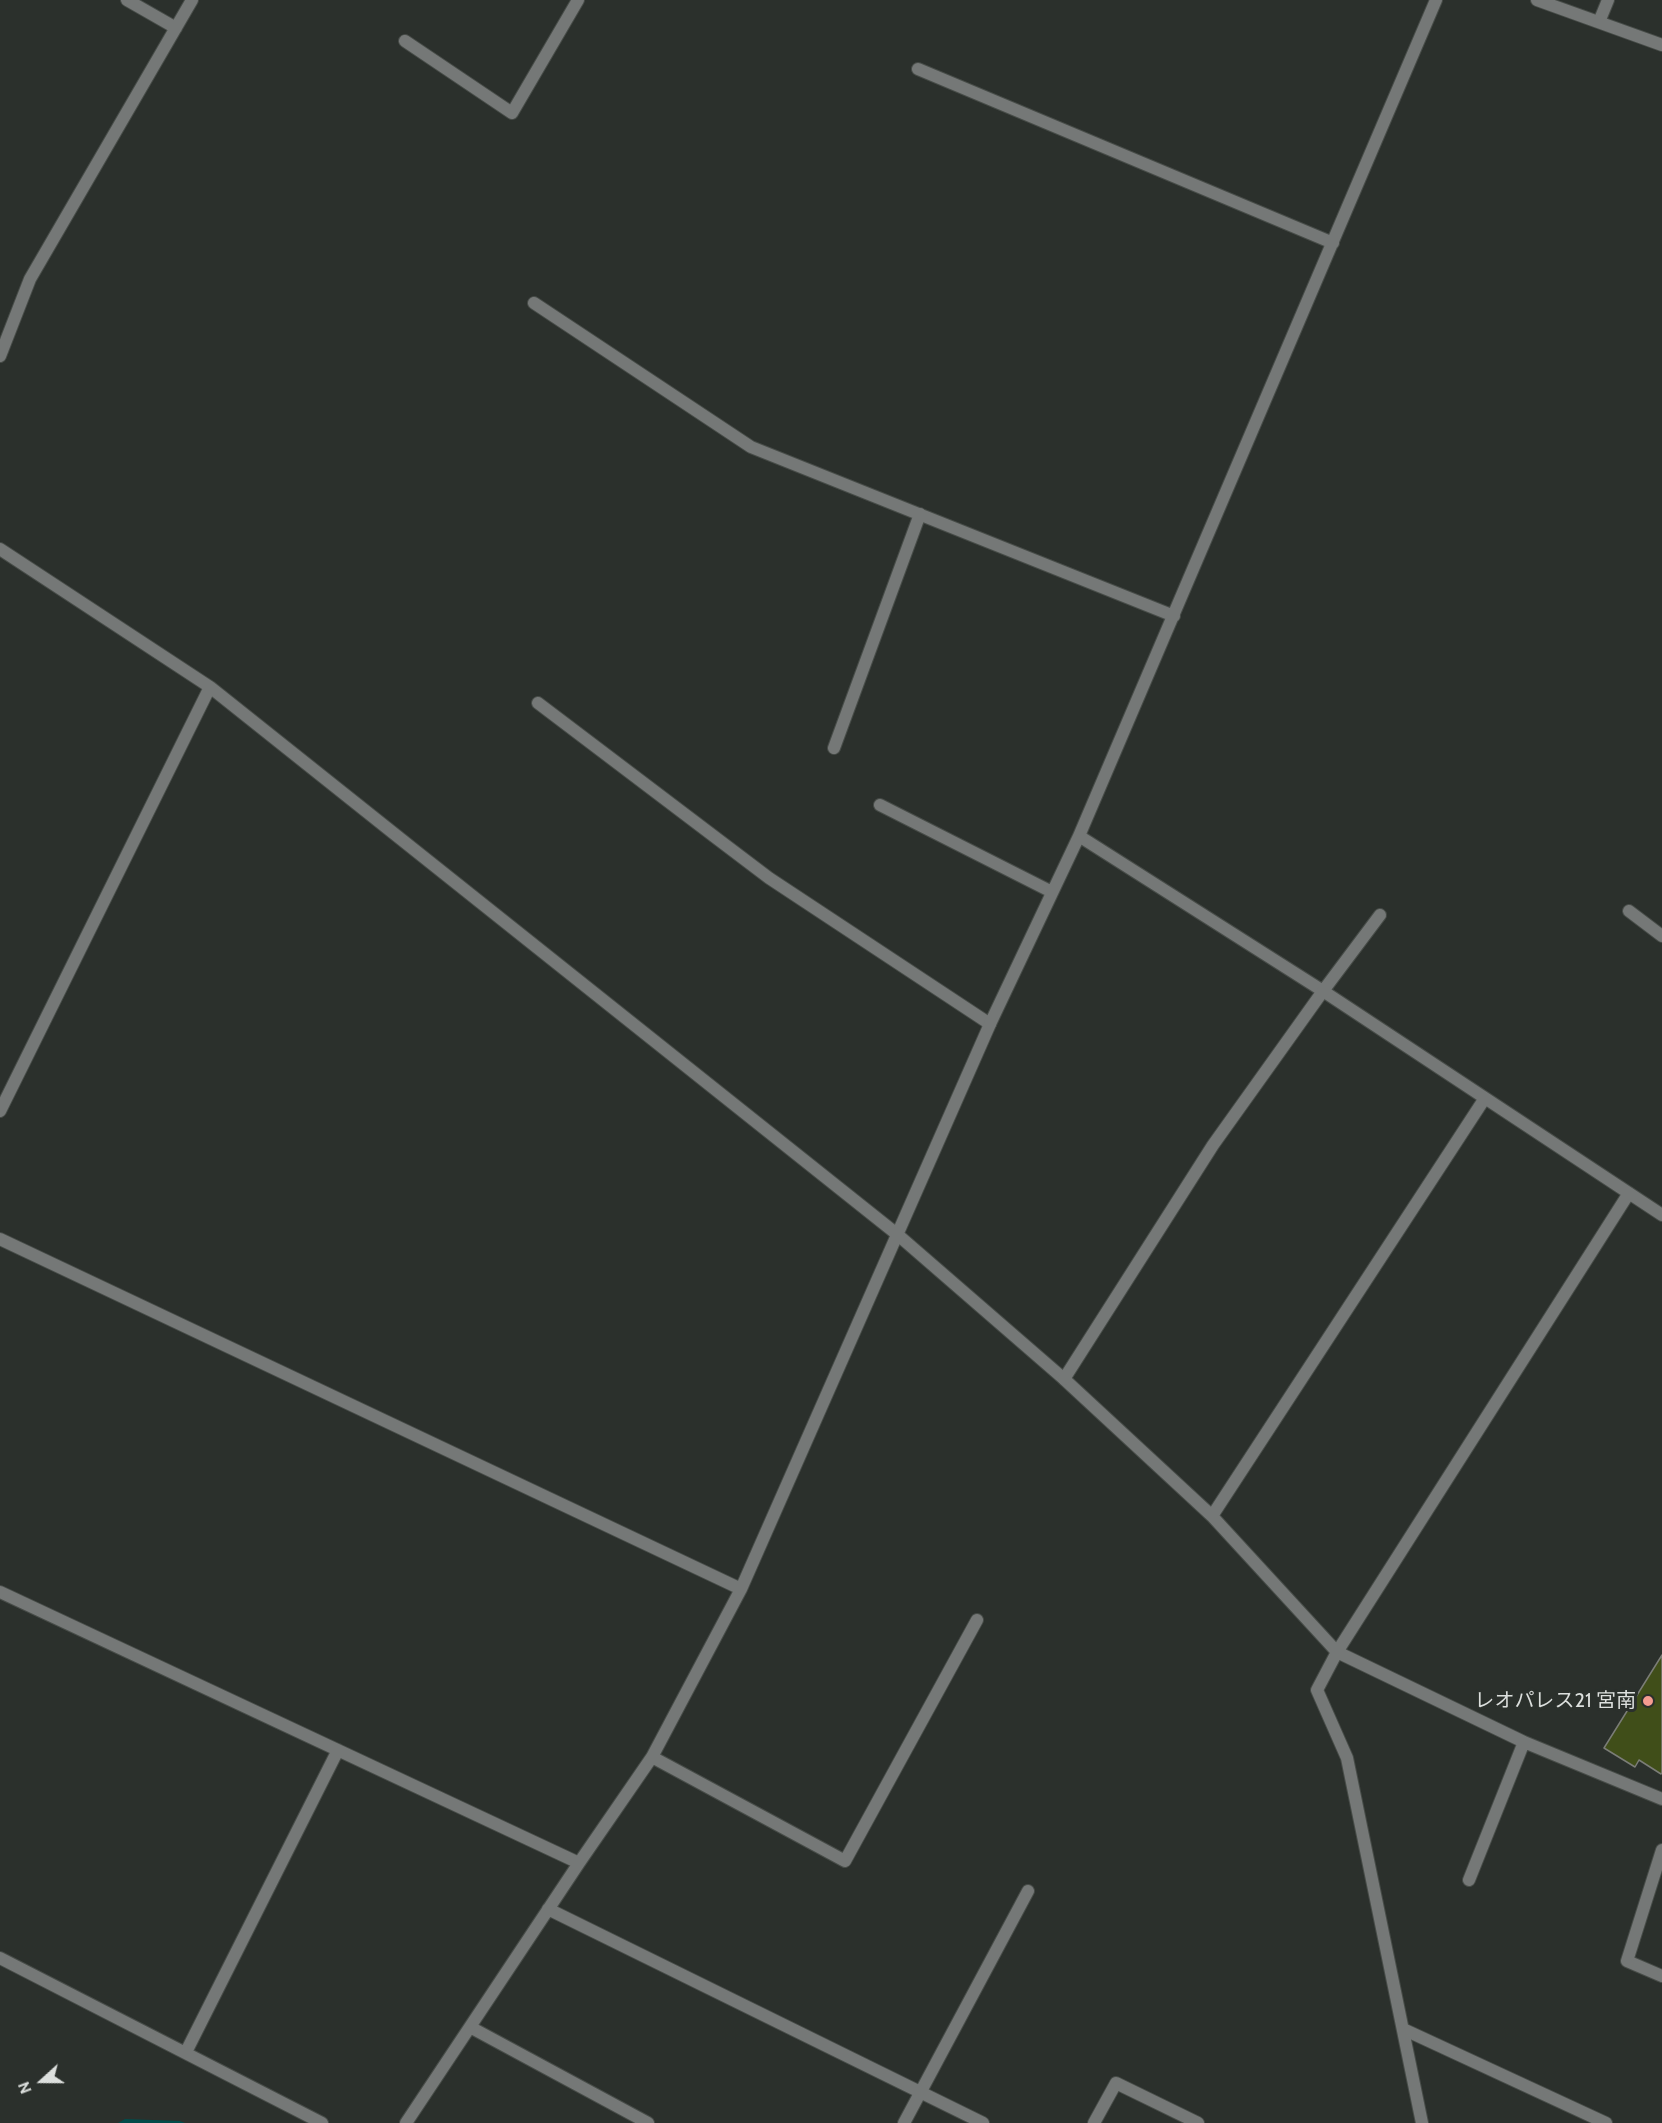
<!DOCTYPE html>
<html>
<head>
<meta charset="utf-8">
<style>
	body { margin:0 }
	#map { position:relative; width:1662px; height:2123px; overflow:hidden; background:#2b302c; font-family:Cabin,sans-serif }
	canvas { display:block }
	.north { position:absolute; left:12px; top:2051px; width:60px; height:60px; -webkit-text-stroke:4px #2b302c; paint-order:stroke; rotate:249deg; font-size:16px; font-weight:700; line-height:24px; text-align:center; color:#dcdfdd }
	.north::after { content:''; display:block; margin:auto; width:21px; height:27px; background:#dcdfdd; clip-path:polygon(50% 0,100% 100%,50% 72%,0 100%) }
</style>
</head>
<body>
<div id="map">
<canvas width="1662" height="2123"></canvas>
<div class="north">N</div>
</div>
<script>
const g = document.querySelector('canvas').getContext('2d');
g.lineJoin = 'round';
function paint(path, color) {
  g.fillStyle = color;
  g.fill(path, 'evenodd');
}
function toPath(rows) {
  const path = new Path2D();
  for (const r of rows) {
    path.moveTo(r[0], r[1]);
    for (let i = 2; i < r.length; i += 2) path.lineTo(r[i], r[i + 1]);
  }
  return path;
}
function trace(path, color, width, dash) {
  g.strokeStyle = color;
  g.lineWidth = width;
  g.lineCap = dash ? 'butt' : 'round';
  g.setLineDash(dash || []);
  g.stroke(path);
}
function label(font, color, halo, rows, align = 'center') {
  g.font = font + ' Cabin,"Noto Sans JP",sans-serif';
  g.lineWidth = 6;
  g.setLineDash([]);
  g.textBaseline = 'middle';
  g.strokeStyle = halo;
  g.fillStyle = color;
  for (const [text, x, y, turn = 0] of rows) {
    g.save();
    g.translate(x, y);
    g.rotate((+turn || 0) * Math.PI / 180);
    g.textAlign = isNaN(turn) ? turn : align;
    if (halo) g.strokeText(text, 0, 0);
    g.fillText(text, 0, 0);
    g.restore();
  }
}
paint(toPath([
	[125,2119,180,2121,185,2123,118,2123]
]), '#024c4b');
const building = toPath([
	[1662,1655,1662,1773,1661,1774,1639,1760,1635,1767,1604,1748,1662,1655]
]);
paint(building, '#404e19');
trace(building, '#7b7d77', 1.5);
const service = toPath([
	[538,703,769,878,990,1024],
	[1629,911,1662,936]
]);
const minor = toPath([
	[127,0,176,28],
	[1537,0,1662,45],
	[1599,22,1608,0],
	[405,41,512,113,578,0],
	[918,69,1333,243],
	[534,303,751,447,1174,616],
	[0,356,30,279,192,0],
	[0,549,210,687,898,1235,1064,1379,1212,1516,1337,1652,1524,1742,1662,1799],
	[834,748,920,514],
	[880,805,1052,892],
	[1079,836,1323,991,1662,1215],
	[0,1111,210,687],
	[0,1239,741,1589],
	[1212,1516,1485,1098],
	[0,1592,579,1863],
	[652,1757,845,1861,977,1620],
	[1662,1850,1627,1961,1662,1976],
	[1469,1880,1524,1742],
	[548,1909,983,2123],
	[0,1958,322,2123],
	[470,2027,648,2123],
	[1403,2029,1606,2123],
	[186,2052,338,1750],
	[406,2123,579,1863,652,1757,741,1589,990,1024,1079,836,1436,0],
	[904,2123,1028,1891],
	[1094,2123,1116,2083,1198,2123],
	[1422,2123,1347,1758,1317,1690,1337,1652,1629,1193]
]);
const tertiary = toPath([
	[1064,1379,1213,1145,1323,991,1380,915]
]);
trace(service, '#474c48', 14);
trace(minor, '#474c48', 14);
trace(tertiary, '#474c48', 14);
trace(service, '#757877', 12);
trace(minor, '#757877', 12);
trace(tertiary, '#757877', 12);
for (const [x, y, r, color] of [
	[1648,1701,6,"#f59c90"]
]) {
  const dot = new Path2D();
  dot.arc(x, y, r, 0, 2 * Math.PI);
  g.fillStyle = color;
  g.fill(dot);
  trace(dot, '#2b302c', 2);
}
label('20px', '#dcdfdd', '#2b302c', [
	["レオパレス21 宮南",1636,1701]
], 'right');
</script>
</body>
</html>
